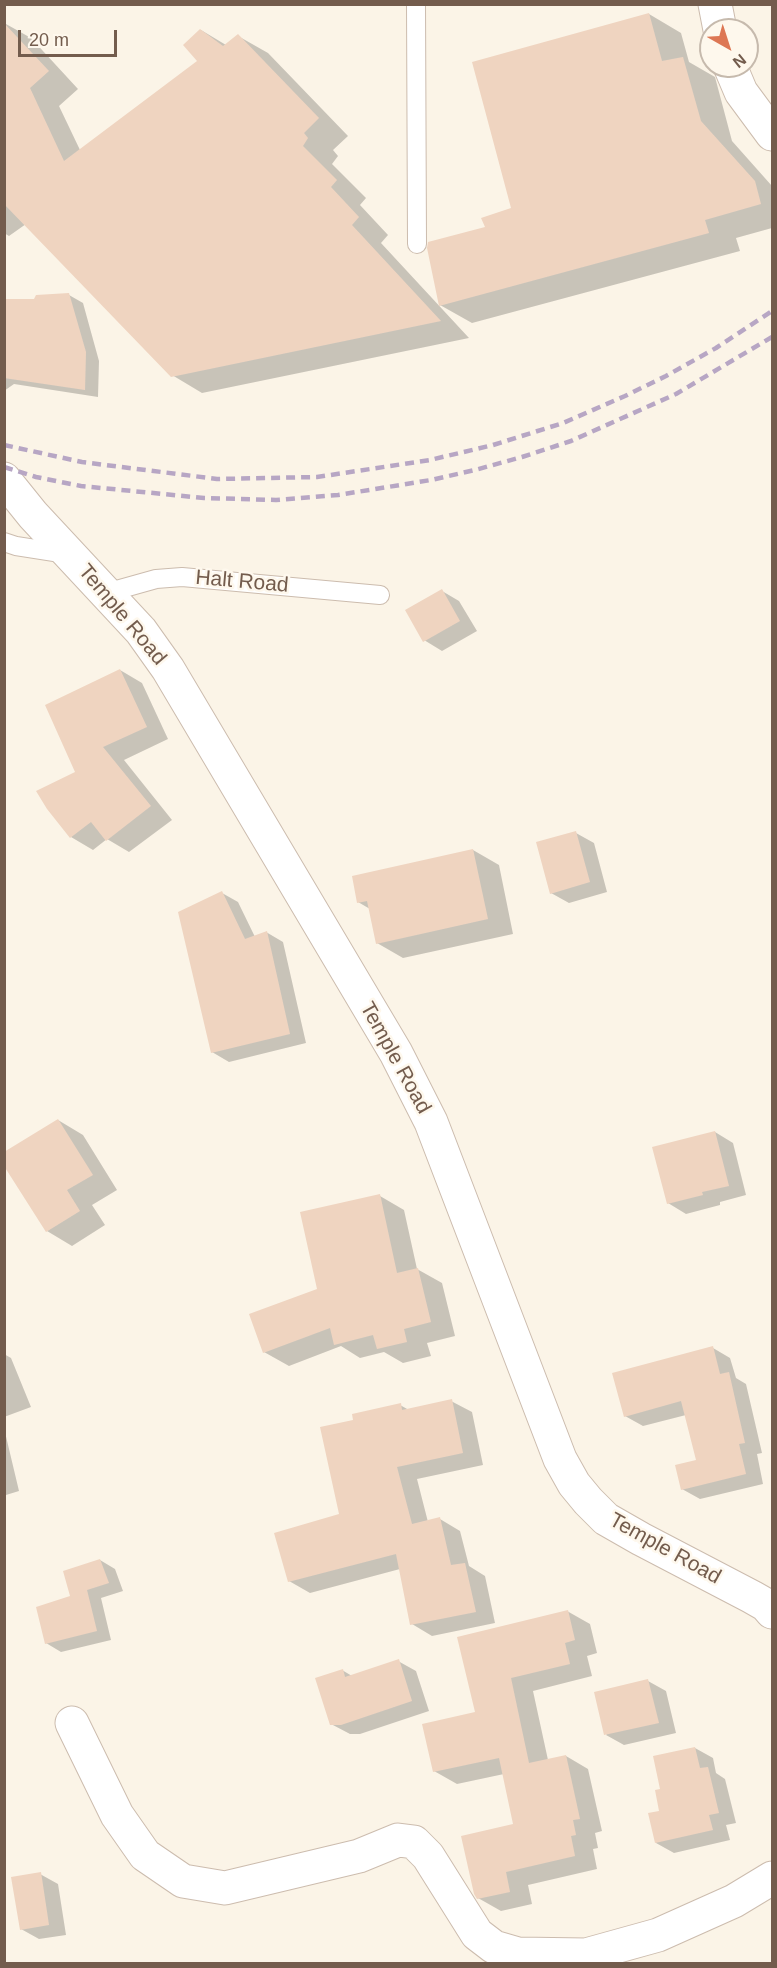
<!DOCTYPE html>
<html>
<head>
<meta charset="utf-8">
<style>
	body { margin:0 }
	#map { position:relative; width:777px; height:1968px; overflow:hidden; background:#fbf4e7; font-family:Helvetica,sans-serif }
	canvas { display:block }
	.frame { position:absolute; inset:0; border:6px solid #735c4d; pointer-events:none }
	.north { position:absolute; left:699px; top:18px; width:60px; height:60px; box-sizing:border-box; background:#fef8ed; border:2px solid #c6baad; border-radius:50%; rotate:141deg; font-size:16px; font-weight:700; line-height:24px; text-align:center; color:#735c4d }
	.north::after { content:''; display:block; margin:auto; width:21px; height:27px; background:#dd7754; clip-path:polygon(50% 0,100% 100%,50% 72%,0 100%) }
	.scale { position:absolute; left:18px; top:30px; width:99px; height:27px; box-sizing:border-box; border:3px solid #735c4d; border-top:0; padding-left:8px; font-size:18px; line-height:21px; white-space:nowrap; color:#735c4d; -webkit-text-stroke:4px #fef8ed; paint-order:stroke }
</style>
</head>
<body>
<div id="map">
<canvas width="777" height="1968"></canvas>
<div class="frame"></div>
<div class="north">N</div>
<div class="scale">20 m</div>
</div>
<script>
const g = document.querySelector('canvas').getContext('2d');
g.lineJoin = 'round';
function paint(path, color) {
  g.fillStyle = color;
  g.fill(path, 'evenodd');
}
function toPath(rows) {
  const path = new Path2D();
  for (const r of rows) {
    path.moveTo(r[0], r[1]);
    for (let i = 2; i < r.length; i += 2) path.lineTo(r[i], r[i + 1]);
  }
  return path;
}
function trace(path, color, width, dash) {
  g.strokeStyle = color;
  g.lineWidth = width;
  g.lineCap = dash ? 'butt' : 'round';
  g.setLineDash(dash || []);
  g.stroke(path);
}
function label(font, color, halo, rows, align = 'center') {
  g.font = font + ' Helvetica,sans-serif';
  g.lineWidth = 5;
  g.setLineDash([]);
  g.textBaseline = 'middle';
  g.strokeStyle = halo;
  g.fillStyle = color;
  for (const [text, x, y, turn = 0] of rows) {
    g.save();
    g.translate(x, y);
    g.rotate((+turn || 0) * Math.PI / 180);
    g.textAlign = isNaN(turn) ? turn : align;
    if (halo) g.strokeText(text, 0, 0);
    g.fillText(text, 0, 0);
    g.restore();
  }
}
paint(toPath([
	[649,14,681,33,689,62,715,77,732,141,772,186,772,228,736,238,740,251,472,323,440,305,487,228,513,209],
	[4,16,6,24,31,38,78,89,59,106,80,150,200,61,201,30,226,45,238,36,268,53,348,136,333,150,338,156,332,164,366,198,360,205,388,235,381,243,469,338,202,393,172,375,26,224,9,236,4,233],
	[69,295,83,303,99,361,98,397,14,384,4,391,4,317,35,300],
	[442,591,459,601,477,631,442,651,424,640],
	[120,670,142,683,168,739,124,760,172,820,129,852,107,839,93,850,71,837],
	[576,833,594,843,607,892,569,903,551,893],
	[473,850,499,865,513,934,403,958,377,943,370,909,358,902],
	[222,893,238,902,255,937,266,932,283,942,306,1043,229,1062,212,1052],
	[58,1120,83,1135,117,1190,92,1205,105,1225,72,1246,47,1231],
	[715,1132,733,1143,746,1195,720,1202,720,1205,686,1214,668,1203],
	[380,1196,404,1210,417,1269,442,1283,455,1336,427,1343,431,1356,403,1363,384,1352,360,1358,341,1346,289,1366,264,1352,319,1290],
	[713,1348,730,1358,736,1378,746,1384,762,1453,757,1454,763,1484,700,1499,682,1489,697,1461,686,1415,643,1426,625,1416],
	[4,1354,11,1358,31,1407,4,1417],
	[451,1401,472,1412,483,1465,417,1479,428,1522,440,1519,460,1531,469,1566,485,1576,495,1623,432,1636,412,1624,400,1569,310,1593,289,1581,341,1515,355,1421,400,1405,409,1410],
	[4,1428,19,1491,6,1495,4,1494],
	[100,1560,115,1569,123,1591,101,1598,111,1640,61,1652,46,1643,72,1597],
	[567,1611,590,1624,597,1653,587,1656,592,1676,533,1691,548,1760,566,1756,588,1769,602,1831,595,1833,598,1848,593,1849,597,1869,528,1885,532,1904,501,1911,478,1898,515,1825,504,1774,457,1784,434,1771,477,1713],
	[398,1661,416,1671,429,1711,360,1734,350,1734,331,1724,342,1670,352,1676],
	[648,1681,666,1691,676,1733,624,1745,606,1735],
	[695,1748,713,1758,716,1773,725,1779,736,1823,726,1825,730,1840,674,1853,656,1843,662,1790],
	[40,1874,58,1884,66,1935,39,1939,21,1929]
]), '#0003');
paint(toPath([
	[649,13,662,61,683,57,701,121,755,181,761,204,705,220,709,233,439,306,427,248,428,242,485,227,481,218,511,208,472,62],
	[4,23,49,71,30,88,64,161,197,61,183,45,200,29,223,46,238,34,319,118,304,133,308,138,303,146,337,180,331,187,359,217,352,225,441,321,171,377,4,204],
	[69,293,86,352,85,390,4,378,4,299,34,299,36,295],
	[442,589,460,621,423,642,405,610],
	[120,669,147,727,103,747,151,806,106,841,91,822,70,838,47,809,36,791,75,772,45,705],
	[576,831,590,882,550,894,536,842],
	[473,849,488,919,376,944,367,901,357,903,352,876],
	[222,891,245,939,267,931,290,1034,211,1053,178,912],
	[58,1119,93,1175,67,1190,80,1211,46,1232,4,1166,4,1152],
	[715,1131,729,1186,702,1192,703,1195,667,1204,652,1147],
	[380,1194,397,1273,418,1268,431,1322,404,1329,407,1342,377,1349,373,1335,334,1345,330,1328,263,1353,249,1314,317,1289,300,1212],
	[713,1346,720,1374,729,1372,745,1443,739,1444,746,1474,681,1490,675,1465,696,1460,681,1401,624,1417,612,1373],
	[452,1399,463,1453,397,1467,412,1524,440,1517,451,1565,465,1563,476,1612,410,1625,396,1554,288,1582,274,1533,339,1514,320,1427,353,1420,352,1414,401,1403,402,1410],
	[100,1559,109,1583,87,1590,97,1631,45,1644,36,1607,70,1596,63,1571],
	[568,1610,575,1640,565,1643,570,1664,511,1678,529,1763,566,1755,580,1819,573,1820,576,1835,571,1836,575,1856,506,1872,510,1892,477,1899,474,1894,461,1836,513,1824,499,1758,433,1772,422,1724,475,1712,457,1637],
	[399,1659,412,1701,341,1725,330,1725,315,1678,343,1669,345,1677],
	[648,1679,659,1723,604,1735,594,1692],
	[695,1747,700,1768,708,1767,719,1813,709,1815,713,1830,655,1843,648,1813,659,1811,655,1790,660,1789,653,1756],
	[41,1872,49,1925,20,1930,11,1877]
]), '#efd4c0');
const lane = toPath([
	[416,4,417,244],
	[4,542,16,546,67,554],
	[106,593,156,579,182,577,380,595]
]);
const street = toPath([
	[715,4,720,30],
	[730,66,741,92,772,134],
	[4,479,33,515,141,631,168,669,396,1053,431,1122,560,1459,574,1484,588,1501,606,1519,641,1539,752,1597,766,1605,772,1612],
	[72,1723,117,1815,145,1855,183,1881,225,1888,359,1856,398,1840,414,1842,428,1856,477,1934,494,1947,518,1954,586,1955,658,1935,734,1901,772,1878]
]);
trace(lane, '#ccbcae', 20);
trace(street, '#ccbcae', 35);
trace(lane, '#fff', 18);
trace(street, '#fff', 33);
trace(toPath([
	[4,445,82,462,217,479,317,477,430,460,493,445,563,423,625,396,666,376,716,348,772,311],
	[4,467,36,477,81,486,204,498,276,500,338,495,431,480,475,470,522,457,571,441,676,394,772,337]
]), '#b7a6c4', 4.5, [9, 6]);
label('21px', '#735c4d', '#fef8ed', [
	["Halt Road",242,582,5],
	["Temple Road",122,615,50],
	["Temple Road",395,1058,61],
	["Temple Road",665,1549,29]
]);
</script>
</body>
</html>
